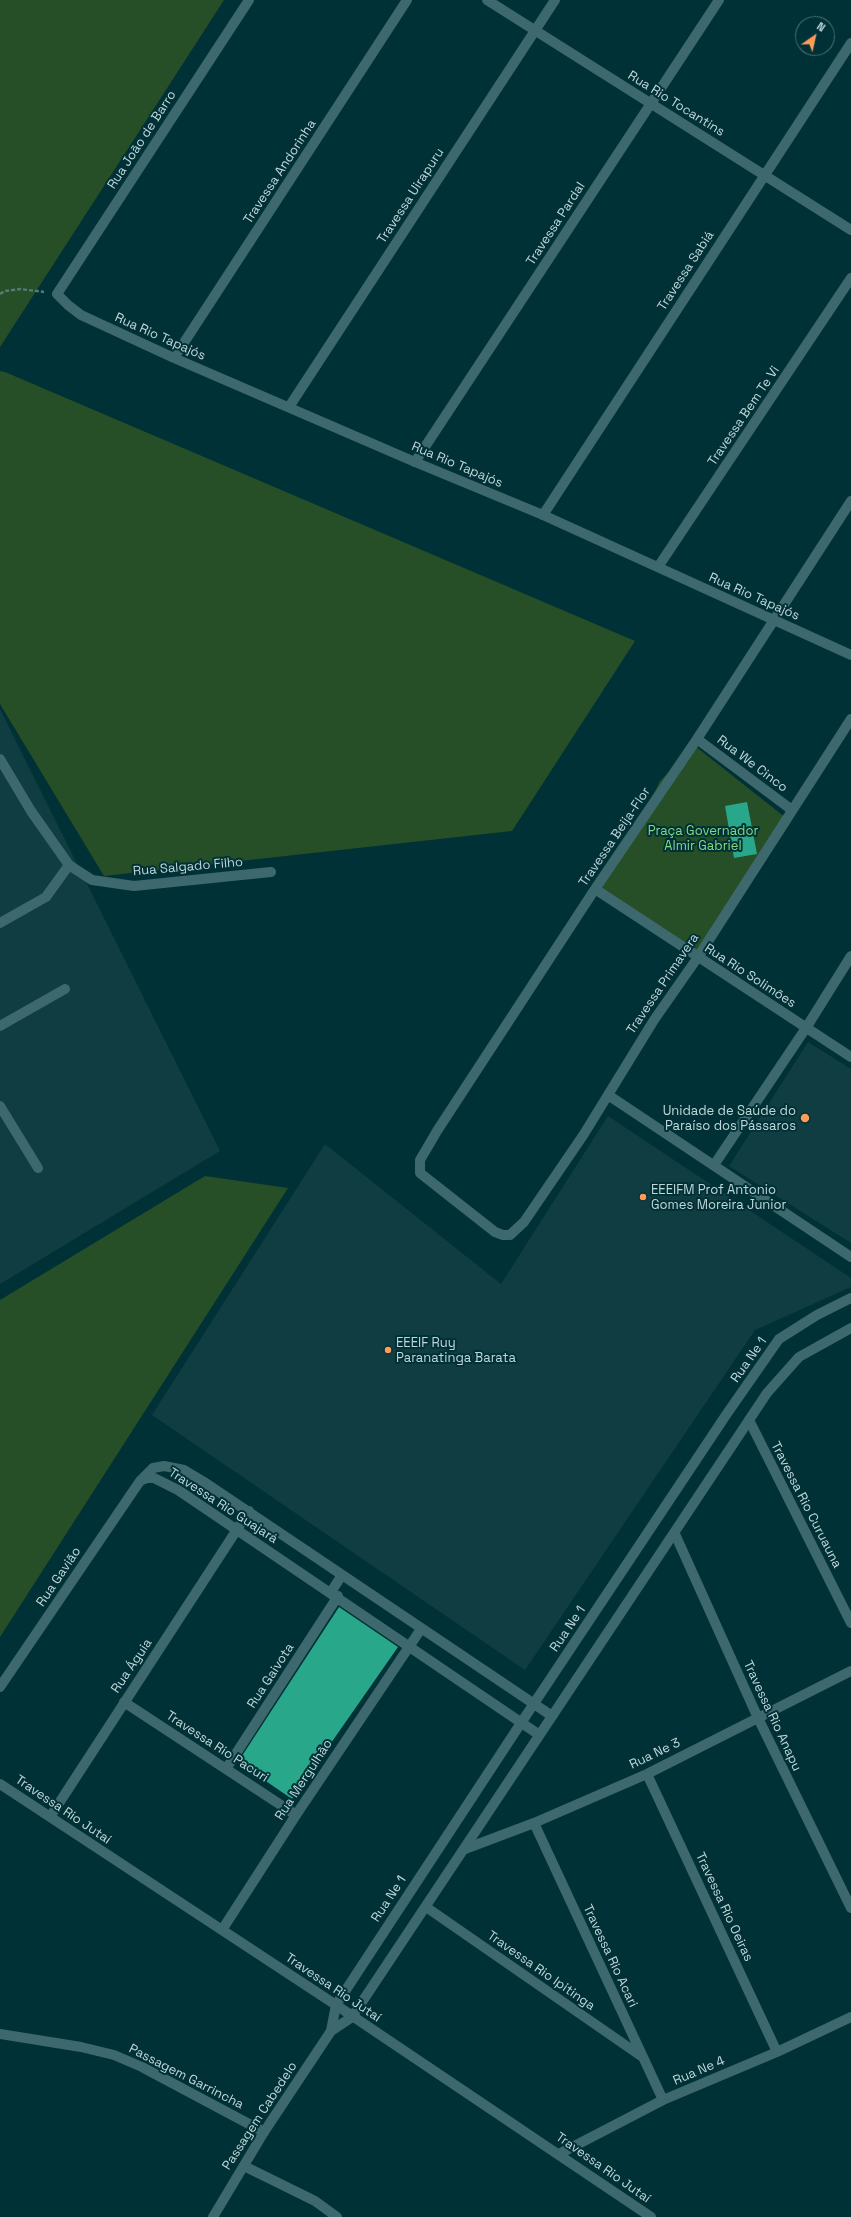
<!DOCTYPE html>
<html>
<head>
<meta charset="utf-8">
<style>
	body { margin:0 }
	#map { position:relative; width:851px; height:2217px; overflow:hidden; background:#003136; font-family:"Space Grotesk",sans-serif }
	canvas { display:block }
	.north { position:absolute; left:795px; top:16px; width:40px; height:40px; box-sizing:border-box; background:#003136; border:1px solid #4d7377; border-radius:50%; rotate:34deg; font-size:11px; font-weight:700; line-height:16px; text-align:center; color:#c0d7d9 }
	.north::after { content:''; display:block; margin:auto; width:14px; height:18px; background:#fe9b58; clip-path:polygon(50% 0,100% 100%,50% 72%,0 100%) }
</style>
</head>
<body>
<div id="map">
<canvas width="851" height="2217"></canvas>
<div class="north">N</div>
</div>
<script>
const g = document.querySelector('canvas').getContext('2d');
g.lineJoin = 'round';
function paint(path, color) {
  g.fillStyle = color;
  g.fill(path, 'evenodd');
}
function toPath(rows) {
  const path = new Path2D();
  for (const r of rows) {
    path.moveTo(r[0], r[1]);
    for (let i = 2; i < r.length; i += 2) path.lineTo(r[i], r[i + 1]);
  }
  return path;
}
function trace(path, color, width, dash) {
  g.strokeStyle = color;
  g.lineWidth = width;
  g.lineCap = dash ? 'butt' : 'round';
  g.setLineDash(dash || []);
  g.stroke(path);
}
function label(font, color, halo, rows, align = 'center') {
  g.font = font + ' "Space Grotesk",sans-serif';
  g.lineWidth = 4;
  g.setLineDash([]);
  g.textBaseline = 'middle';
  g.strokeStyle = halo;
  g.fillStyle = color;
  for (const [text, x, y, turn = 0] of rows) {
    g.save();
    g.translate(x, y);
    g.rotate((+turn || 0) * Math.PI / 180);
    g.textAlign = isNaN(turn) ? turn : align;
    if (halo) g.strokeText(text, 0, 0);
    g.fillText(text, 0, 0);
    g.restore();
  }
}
paint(toPath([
	[0,709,220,1151,0,1284],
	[808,1042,851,1069,851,1243,729,1166],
	[608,1116,851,1278,851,1287,755,1330,525,1670,152,1415,325,1144,501,1284]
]), '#103d41');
paint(toPath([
	[0,0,224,0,0,347],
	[0,371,5,372,635,641,512,831,104,876,0,704],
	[695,746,791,822,701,958,595,892,635,832,660,781],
	[205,1176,288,1188,0,1637,0,1300]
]), '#264f27');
paint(toPath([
	[747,802,757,854,734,858,725,806],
	[339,1607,398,1647,292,1799,238,1762]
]), '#28a78b');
trace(toPath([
	[0,294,5,291,20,289,44,292]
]), '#557a7e', 2.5, [4, 2]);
trace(toPath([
	[0,759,31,811,69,865,92,880,134,886,271,872],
	[0,923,46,897,69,865],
	[0,1026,65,989],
	[0,1106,38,1168]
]), '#3d696e', 10);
trace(toPath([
	[249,0,57,294,68,305,81,315,174,358,415,462],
	[487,0,851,230],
	[174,358,407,0],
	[289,407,555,0],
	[851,501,697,739,595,889,437,1131,420,1160,420,1173,495,1232,503,1235,510,1235,524,1222,584,1134,654,1020,698,957,851,719],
	[543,515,851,43],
	[658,567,851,278],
	[697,739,792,810],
	[595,889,851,1057],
	[608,1095,851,1257],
	[714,1165,806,1028,851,956],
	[749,1420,851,1623],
	[140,1481,147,1478,154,1478,178,1490,538,1734],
	[675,1534,758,1718,851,1908],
	[331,1592,342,1575],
	[0,1687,140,1481,153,1468,164,1466,184,1470,204,1482,552,1716],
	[124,1702,296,1815],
	[226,1769,338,1596],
	[647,1774,777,2052],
	[0,1784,336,2005,651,2217],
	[50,1817,249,1511],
	[534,1823,663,2100],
	[465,1849,534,1823,647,1774,851,1671],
	[426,1907,641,2056],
	[222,1930,296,1815,421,1629],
	[0,2034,81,2047,114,2055,142,2067,264,2132],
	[559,2154,663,2100,777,2052,851,2017],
	[244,2166,315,2201,337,2217]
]), '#3d696e', 10);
trace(toPath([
	[719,0,415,462,543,515,851,655],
	[331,2031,336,2005,521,1723,726,1415,779,1339,817,1315,851,1298],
	[213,2217,264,2132,331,2031,352,2017,767,1393,799,1357,851,1328]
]), '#3d696e', 10);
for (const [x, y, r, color] of [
	[805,1118,5,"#fe9b58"],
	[643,1197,4,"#fe9b58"],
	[388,1350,4,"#fe9b58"]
]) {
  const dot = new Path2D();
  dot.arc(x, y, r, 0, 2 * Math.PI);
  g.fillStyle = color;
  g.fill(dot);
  trace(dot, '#003136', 1.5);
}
label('13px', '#c0d7d9', '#003136', [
	["Rua Rio Tocantins",676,104,32],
	["Rua João de Barro",142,140,-57],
	["Travessa Andorinha",280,172,-57],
	["Travessa Uirapuru",411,196,-57],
	["Travessa Pardal",556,224,-57],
	["Travessa Sabiá",686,271,-57],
	["Rua Rio Tapajós",160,337,24],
	["Travessa Bem Te Vi",744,416,-56],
	["Rua Rio Tapajós",457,465,23],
	["Rua Rio Tapajós",754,597,24],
	["Rua We Cinco",752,764,37],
	["Travessa Beija-Flor",615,837,-56],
	["Rua Salgado Filho",188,867,-5],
	["Rua Rio Solimões",750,976,33],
	["Travessa Primavera",663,984,-56],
	["Rua Ne 1",749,1360,-55],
	["Travessa Rio Curuauna",806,1505,63],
	["Travessa Rio Guajará",223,1506,33],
	["Rua Gavião",59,1577,-56],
	["Rua Ne 1",568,1629,-56],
	["Rua Águia",132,1666,-56],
	["Rua Gaivota",271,1676,-57],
	["Travessa Rio Anapu",772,1716,65],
	["Travessa Rio Pacuri",217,1747,33],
	["Rua Ne 3",655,1754,-26],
	["Rua Mergulhão",304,1780,-57],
	["Travessa Rio Jutaí",63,1810,34],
	["Rua Ne 1",389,1899,-57],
	["Travessa Rio Oeiras",724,1907,65],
	["Travessa Rio Acari",610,1956,65],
	["Travessa Rio Ipitinga",541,1971,35],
	["Travessa Rio Jutaí",333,1988,34],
	["Rua Ne 4",699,2071,-23],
	["Passagem Garrincha",186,2077,27],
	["Passagem Cabedelo",260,2116,-57],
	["Travessa Rio Jutaí",603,2168,35]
]);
label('13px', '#82d782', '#003136', [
	["Praça Governador",703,831],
	["Almir Gabriel",703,846]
]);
label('13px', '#c0d7d9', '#003136', [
	["Unidade de Saúde do",796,1111,"right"],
	["Paraíso dos Pássaros",796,1126,"right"],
	["EEEIFM Prof Antonio",651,1190],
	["Gomes Moreira Junior",651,1205],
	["EEEIF Ruy",396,1343],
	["Paranatinga Barata",396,1358]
], 'left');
</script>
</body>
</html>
